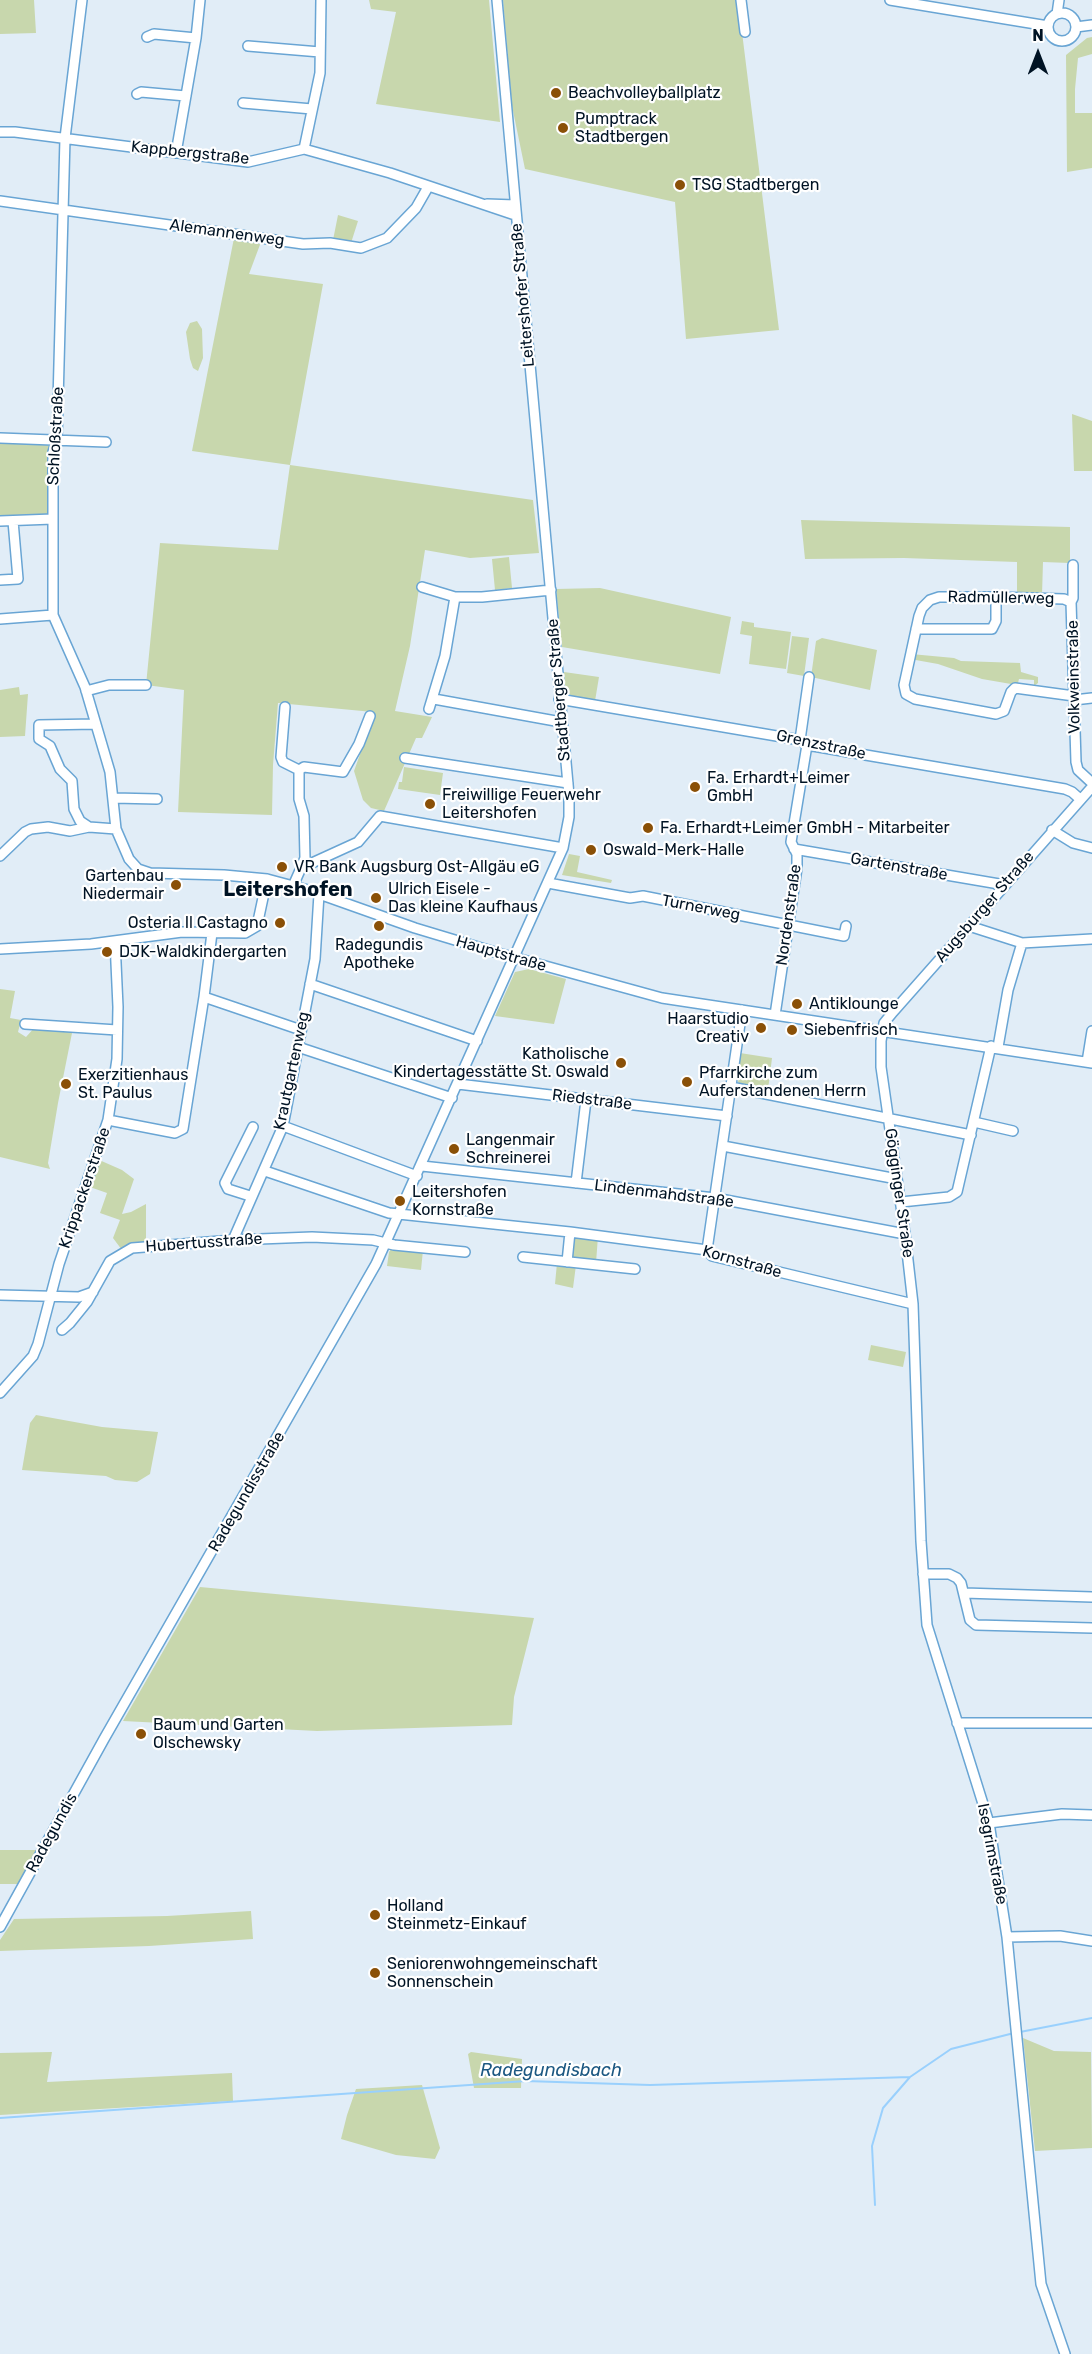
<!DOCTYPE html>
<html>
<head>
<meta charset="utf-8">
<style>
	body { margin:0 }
	#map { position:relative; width:1092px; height:2354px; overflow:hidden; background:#e1edf7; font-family:Rubik,sans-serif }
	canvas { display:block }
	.north { position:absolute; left:1008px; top:24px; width:60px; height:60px; -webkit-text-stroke:4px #fff; paint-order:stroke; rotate:0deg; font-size:16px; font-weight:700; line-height:24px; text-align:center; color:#001324 }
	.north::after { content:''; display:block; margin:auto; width:21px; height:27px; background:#001324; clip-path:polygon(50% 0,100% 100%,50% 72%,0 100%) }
</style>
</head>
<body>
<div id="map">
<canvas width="1092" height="2354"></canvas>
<div class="north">N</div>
</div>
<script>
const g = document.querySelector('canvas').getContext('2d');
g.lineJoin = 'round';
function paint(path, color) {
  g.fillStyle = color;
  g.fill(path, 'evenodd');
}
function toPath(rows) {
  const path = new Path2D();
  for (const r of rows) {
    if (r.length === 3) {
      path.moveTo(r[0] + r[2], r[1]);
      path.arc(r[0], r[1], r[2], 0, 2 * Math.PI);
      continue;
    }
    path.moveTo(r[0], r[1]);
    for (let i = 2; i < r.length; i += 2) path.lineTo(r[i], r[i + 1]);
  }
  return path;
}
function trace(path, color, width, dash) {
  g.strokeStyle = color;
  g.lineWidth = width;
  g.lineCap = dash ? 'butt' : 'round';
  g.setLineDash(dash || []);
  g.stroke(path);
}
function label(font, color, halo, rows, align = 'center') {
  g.font = font + ' Rubik,sans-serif';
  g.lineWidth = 4.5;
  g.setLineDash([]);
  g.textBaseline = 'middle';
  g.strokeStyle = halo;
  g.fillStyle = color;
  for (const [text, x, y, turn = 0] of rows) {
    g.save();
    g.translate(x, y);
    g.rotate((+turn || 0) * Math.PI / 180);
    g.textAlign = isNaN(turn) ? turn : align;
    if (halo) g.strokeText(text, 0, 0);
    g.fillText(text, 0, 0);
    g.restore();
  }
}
paint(toPath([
	[0,0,34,0,36,33,0,34],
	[369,0,489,0,500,122,376,104,396,12,371,9],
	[503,0,738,0,779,330,686,339,675,202,525,169,512,106],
	[1092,37,1092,54,1078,58,1075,89,1075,113,1092,113,1092,168,1067,172,1066,55,1087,38],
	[338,215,358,221,351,243,333,240],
	[234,238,261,242,249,274,323,284,290,465,533,500,539,553,470,558,425,550,410,646,395,711,432,717,422,738,416,738,384,811,371,808,363,800,354,771,373,718,373,712,278,703,273,765,272,815,178,812,184,690,146,685,160,543,278,550,290,465,192,451],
	[197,321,202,329,203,358,198,371,193,368,190,359,186,332,190,323],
	[1072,414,1092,421,1092,471,1074,471],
	[0,438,57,439,53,519,0,521],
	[801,520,1070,527,1070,563,1043,562,1042,595,1017,594,1017,562,904,558,805,559],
	[509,557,512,588,495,590,492,559],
	[600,588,731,617,720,674,562,647,556,589],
	[742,621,754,623,754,627,791,632,786,669,749,664,752,636,740,634],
	[792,636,809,638,804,676,787,673],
	[822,638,877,650,870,690,811,677,816,641],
	[911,654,954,658,961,661,1020,663,1021,672,1038,677,1038,683,1034,686,1034,680,1019,679,1018,683,1011,684,982,679,938,664,910,659],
	[564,672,599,677,595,701,571,696,565,687],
	[19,687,20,695,28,694,25,736,0,737,0,690],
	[404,767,443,773,440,795,398,789,399,782,402,782],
	[569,854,580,856,577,872,612,880,611,883,562,875],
	[529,969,566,979,554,1024,495,1016,515,972],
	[0,989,15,991,10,1018,21,1020,18,1032,26,1037,35,1027,73,1028,58,1103,48,1163,50,1169,0,1157],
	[740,1053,772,1058,768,1090,742,1085,738,1082],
	[97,1159,122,1170,134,1179,122,1214,131,1212,146,1204,146,1245,122,1250,113,1238,120,1220,100,1213,107,1193,87,1186],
	[573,1234,598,1236,596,1263,570,1260],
	[393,1247,423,1250,421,1270,387,1266,389,1252],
	[557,1263,576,1265,573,1288,555,1284],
	[871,1345,906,1352,903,1367,868,1360],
	[36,1415,102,1427,158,1432,150,1474,137,1482,115,1480,106,1476,22,1470,30,1423],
	[200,1587,534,1618,514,1697,512,1725,317,1731,123,1721],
	[0,1850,39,1850,20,1884,0,1884],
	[251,1911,253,1939,149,1946,0,1951,0,1940,14,1919,167,1916],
	[1023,2038,1054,2051,1091,2052,1092,2148,1035,2151],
	[52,2052,47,2082,232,2073,233,2101,0,2115,0,2053],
	[471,2052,522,2059,521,2088,474,2088,468,2054],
	[422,2085,440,2148,435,2159,396,2155,341,2139,347,2115,356,2089]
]), '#c8d7ad');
trace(toPath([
	[1020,2032,1092,2018],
	[0,2118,526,2081,650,2085,910,2077,951,2049,1014,2033],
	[875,2205,872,2146,883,2108,910,2077]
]), '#99d0fd', 2);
const minor = toPath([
	[82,0,65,138,57,439,53,452,53,615,85,687,110,772,116,829,129,859,138,869,150,873,224,875,267,879,308,890,415,928,498,953,662,998,1092,1063],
	[741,0,745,32],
	[890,0,1048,26],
	[1062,27,14],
	[1057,14,1059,0],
	[1076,27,1092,25],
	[147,37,154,34,196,38],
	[248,46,320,52],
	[137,94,141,92,186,96],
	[243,103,312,109],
	[0,132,15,132,248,162,304,149,390,173,515,215],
	[304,149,320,73,321,0],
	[176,153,196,38,200,0],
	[0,201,303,244,330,243,361,248,387,238,416,208,428,187],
	[487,204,515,205],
	[0,438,106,442],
	[0,521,53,519],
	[1073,565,1073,598,1071,602,1076,762,1078,770,1092,783],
	[0,580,18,579,13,521],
	[422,587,455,597,482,597,551,590],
	[1071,602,1064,599,996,597,939,597,930,600,922,608,919,616,904,685,906,694,915,699,996,714,1004,711,1011,692,1015,688,1074,696],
	[0,619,53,615],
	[916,629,992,629,996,621,996,597],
	[86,691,109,685,146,685],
	[434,699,561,722],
	[559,699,800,740,807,745,1065,789,1072,792,1080,799],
	[1074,700,1092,698],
	[285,707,281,757,283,762,299,770,299,799,304,816,305,858,301,868],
	[429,709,445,656,455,597],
	[96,724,39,725,39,739,50,746,60,769,72,781,74,809,80,821,89,827,116,829],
	[800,740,809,677],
	[405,758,568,783],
	[299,770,304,767,343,772,359,744,370,716],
	[114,798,157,799],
	[1052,830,1073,843,1092,848],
	[794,849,1005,885],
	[0,856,25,832,31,829,48,827,70,831,89,827],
	[548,883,630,898,643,896,844,936,846,926],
	[293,886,301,868,358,842,380,816,563,848],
	[969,926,1022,943,1092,939],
	[0,949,91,944,182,932,245,933,257,926,267,879],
	[310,984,477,1041],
	[204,997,301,1030],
	[775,1015,797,868,797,854,791,842,807,745],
	[25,1024,117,1030],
	[298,1047,452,1098],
	[998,1047,1008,990,1022,943],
	[1087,1062,1092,1031],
	[458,1084,727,1116],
	[731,1087,971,1135],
	[108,1120,175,1133,183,1129,204,997,212,933],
	[974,1122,1013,1131],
	[283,1126,417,1176],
	[723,1146,897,1179],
	[422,1166,715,1198,905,1234],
	[265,1171,389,1213,570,1232,707,1250,712,1256,913,1304],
	[576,1183,586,1100],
	[250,1196,228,1189,225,1183,253,1127],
	[901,1202,949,1197,957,1192,991,1046],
	[233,1240,283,1126,315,959,319,894],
	[707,1250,742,1010],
	[523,1257,635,1269],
	[567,1262,570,1232],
	[0,1295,79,1297,93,1292],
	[62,1330,70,1323,87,1302,110,1261,132,1248,233,1240,312,1237,373,1240,394,1245,465,1252],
	[0,1393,33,1356,38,1344,59,1264,108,1120,117,1059,118,1007,115,941],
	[923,1574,949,1574,957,1578,961,1583,970,1620,976,1625,1092,1628],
	[964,1593,1092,1597],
	[957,1723,1092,1723],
	[989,1823,1062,1814,1092,1815],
	[0,1927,104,1739,376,1264,563,848,569,817,569,795,497,0],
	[1007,1937,1060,1936,1092,1941],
	[1065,2354,1041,2284,1007,1937,989,1823,927,1625,921,1541,913,1304,905,1234,881,1067,881,1041,884,1023,893,1012,1092,787]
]);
trace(minor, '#69a5d4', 12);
trace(minor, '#fff', 9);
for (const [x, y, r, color] of [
	[556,93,6,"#8a5007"],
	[563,128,6,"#8a5007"],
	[680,185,6,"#8a5007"],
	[695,787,6,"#8a5007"],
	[430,804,6,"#8a5007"],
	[648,828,6,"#8a5007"],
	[591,850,6,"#8a5007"],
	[282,867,6,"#8a5007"],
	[176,885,6,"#8a5007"],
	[376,898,6,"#8a5007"],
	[280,923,6,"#8a5007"],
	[379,926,6,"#8a5007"],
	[107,952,6,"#8a5007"],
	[797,1004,6,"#8a5007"],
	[761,1028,6,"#8a5007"],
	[792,1030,6,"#8a5007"],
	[621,1063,6,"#8a5007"],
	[687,1082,6,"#8a5007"],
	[66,1084,6,"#8a5007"],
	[454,1149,6,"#8a5007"],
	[400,1201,6,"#8a5007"],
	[141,1734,6,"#8a5007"],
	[375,1915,6,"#8a5007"],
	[375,1973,6,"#8a5007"]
]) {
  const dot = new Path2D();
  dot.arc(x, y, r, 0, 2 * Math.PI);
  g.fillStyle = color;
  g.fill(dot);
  trace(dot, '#fff', 2);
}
label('16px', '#001324', '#fff', [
	["Beachvolleyballplatz",568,93],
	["Pumptrack",575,119],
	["Stadtbergen",575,137],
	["TSG Stadtbergen",692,185],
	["Fa. Erhardt+Leimer",707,778],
	["GmbH",707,796],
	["Freiwillige Feuerwehr",442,795],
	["Leitershofen",442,813],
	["Fa. Erhardt+Leimer GmbH - Mitarbeiter",660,828],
	["Oswald-Merk-Halle",603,850],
	["VR Bank Augsburg Ost-Allgäu eG",294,867],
	["Gartenbau",164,876,"right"],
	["Niedermair",164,894,"right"],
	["Ulrich Eisele -",388,889],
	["Das kleine Kaufhaus",388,907],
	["Osteria Il Castagno",268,923,"right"],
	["Radegundis",379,945,"center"],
	["Apotheke",379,963,"center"],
	["DJK-Waldkindergarten",119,952],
	["Antiklounge",809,1004],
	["Haarstudio",749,1019,"right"],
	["Creativ",749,1037,"right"],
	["Siebenfrisch",804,1030],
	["Katholische",609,1054,"right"],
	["Kindertagesstätte St. Oswald",609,1072,"right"],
	["Pfarrkirche zum",699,1073],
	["Auferstandenen Herrn",699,1091],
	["Exerzitienhaus",78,1075],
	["St. Paulus",78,1093],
	["Langenmair",466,1140],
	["Schreinerei",466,1158],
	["Leitershofen",412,1192],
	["Kornstraße",412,1210],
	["Baum und Garten",153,1725],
	["Olschewsky",153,1743],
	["Holland",387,1906],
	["Steinmetz-Einkauf",387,1924],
	["Seniorenwohngemeinschaft",387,1964],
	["Sonnenschein",387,1982]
], 'left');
label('16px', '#001324', '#fff', [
	["Kappbergstraße",190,153,6],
	["Alemannenweg",227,233,8],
	["Leitershofer Straße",523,295,-95],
	["Schloßstraße",56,436,-87],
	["Radmüllerweg",1001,598,1],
	["Volkweinstraße",1074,677,-91],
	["Stadtberger Straße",559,690,-95],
	["Grenzstraße",821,745,12],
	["Gartenstraße",899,867,10],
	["Augsburger Straße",985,907,-49],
	["Turnerweg",701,908,11],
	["Nordenstraße",789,915,-82],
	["Hauptstraße",501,954,16],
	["Krautgartenweg",292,1071,-78],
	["Riedstraße",592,1100,7],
	["Krippackerstraße",85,1188,-71],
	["Gögginger Straße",899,1193,82],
	["Lindenmahdstraße",664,1194,7],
	["Hubertusstraße",204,1243,-4],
	["Kornstraße",742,1262,16],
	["Radegundisstraße",247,1492,-60],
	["Radegundis",52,1833,-61],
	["Isegrimstraße",992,1854,79]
]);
label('italic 18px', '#1c5882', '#fff', [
	["Radegundisbach",551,2071]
]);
label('bold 20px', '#001324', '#fff', [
	["Leitershofen",288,890]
]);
</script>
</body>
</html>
